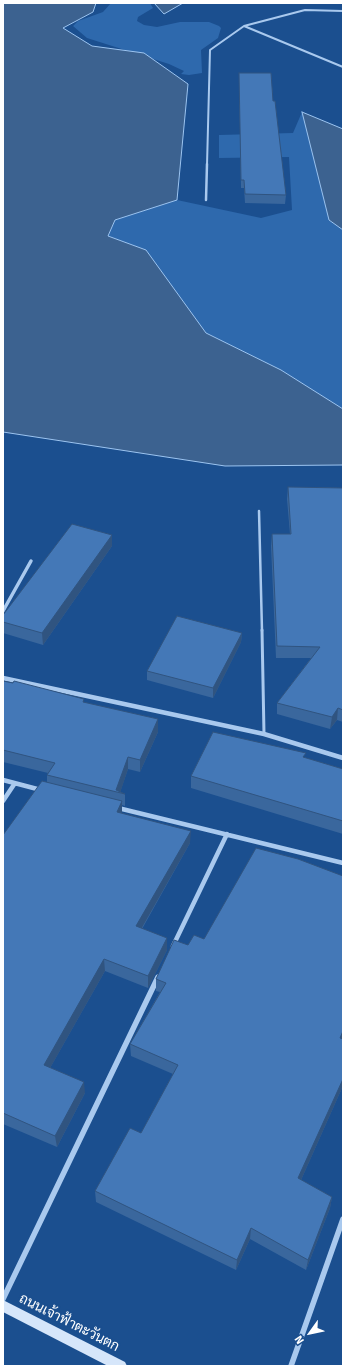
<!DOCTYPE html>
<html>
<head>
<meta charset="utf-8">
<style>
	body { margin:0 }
	#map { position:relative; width:346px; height:1369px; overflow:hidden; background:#1b4f8f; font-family:Signika,sans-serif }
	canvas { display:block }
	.frame { position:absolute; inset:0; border:4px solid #fff; pointer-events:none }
	.north { position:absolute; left:290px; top:1313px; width:40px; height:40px; -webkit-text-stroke:3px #1b4f8f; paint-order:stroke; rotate:237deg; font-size:11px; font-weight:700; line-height:16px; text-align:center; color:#fff }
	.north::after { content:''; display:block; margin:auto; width:14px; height:18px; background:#fff; clip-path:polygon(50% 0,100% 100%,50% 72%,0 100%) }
</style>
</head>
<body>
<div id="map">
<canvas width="346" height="1369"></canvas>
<div class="frame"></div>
<div class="north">N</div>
</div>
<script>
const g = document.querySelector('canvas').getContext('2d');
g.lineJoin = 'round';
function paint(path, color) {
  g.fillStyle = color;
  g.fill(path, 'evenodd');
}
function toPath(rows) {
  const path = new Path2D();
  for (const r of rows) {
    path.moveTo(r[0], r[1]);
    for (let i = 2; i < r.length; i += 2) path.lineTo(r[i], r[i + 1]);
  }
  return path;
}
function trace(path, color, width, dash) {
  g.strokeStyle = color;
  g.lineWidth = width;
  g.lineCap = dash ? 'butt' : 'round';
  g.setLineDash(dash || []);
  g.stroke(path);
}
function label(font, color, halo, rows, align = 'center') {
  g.font = font + ' Signika,Sarabun,sans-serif';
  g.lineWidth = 4;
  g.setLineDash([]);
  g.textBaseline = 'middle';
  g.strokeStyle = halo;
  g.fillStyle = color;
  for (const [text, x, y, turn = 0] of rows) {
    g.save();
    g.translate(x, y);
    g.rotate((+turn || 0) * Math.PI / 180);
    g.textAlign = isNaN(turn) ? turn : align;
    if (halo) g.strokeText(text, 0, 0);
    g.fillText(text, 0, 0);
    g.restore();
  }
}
paint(toPath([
	[111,3,150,3,153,8,138,17,137,21,144,25,157,27,180,22,209,22,219,26,221,28,218,38,201,50,202,73,189,75,181,74,184,71,169,64,87,38,73,26,78,21,103,12],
	[302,112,329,220,343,230,343,409,281,370,206,333,146,250,108,236,115,220,177,200,261,218,292,210,289,157,219,158,219,135,293,133]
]), '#2e69ad');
const water = toPath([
	[3,3,96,3,93,12,63,28,92,46,144,53,188,84,177,200,115,220,108,236,146,250,206,333,281,370,343,409,343,465,225,466,3,432,3,3],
	[154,3,183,3,164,14,154,3],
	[302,112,343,129,343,230,329,220,302,112]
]);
paint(water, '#3c6290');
trace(water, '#9cc4f0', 1);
trace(toPath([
	[259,511,262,631]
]), '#a9c9ee', 2.5);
trace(toPath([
	[262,630,264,734]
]), '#a9c9ee', 3);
trace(toPath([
	[244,26,343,67],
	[207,165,210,50,244,26,305,10,343,11]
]), '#a9c9ee', 2);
trace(toPath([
	[206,200,207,164]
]), '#a9c9ee', 2.5);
trace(toPath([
	[3,611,31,561]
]), '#a9c9ee', 3.5);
trace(toPath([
	[3,678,264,734,343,758],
	[3,780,41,790],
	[3,801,15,783],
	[118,808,343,863],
	[173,946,227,834]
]), '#a9c9ee', 4.5);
trace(toPath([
	[3,1299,158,977],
	[291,1366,343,1219]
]), '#a9c9ee', 5.5);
paint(toPath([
	[3,1300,125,1362,127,1366,108,1366,3,1312,3,1300]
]), '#d6e6fa');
paint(toPath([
	[239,73,273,101,286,195,285,204,245,203,244,188,241,188],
	[288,487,343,488,343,722,337,720,330,729,277,714,277,703,311,658,276,658,271,546,272,534,290,534,287,499],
	[112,535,112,546,43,645,3,633,3,615],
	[242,633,241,642,213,698,147,680,147,671],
	[3,681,85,703,158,719,158,732,140,772,128,769,120,792,125,794,125,806,122,805,122,813,190,843,142,929,167,950,148,988,105,971,50,1068,85,1093,57,1147,3,1124,3,835,47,783,47,775,48,773,3,762],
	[305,758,343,769,343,834,191,788,191,776],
	[343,876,343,1088,342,1088,301,1180,332,1197,330,1208,306,1270,250,1239,236,1270,96,1202,95,1191,141,1133,173,1074,131,1056,130,1044,160,992,156,991,156,979,188,945,204,939]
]), '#3a679d');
paint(toPath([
	[112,535,112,546,43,645,42,633],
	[242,633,241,642,213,698,213,688],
	[338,708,337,720,330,729,332,717],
	[158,719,158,732,140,772,140,760],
	[128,757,128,769,120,793,116,790],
	[122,801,122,813,117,812],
	[191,831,190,843,136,938,136,926],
	[167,938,167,950,148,988,148,976],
	[104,959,105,971,45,1077,44,1065],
	[343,1031,343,1038,338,1049,340,1038],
	[343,1079,342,1088,297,1189,298,1178],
	[84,1082,85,1093,57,1147,55,1136],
	[332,1197,330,1208,306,1270,308,1260],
	[251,1228,250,1239,236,1270,237,1260]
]), '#305480');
const building = toPath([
	[239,73,271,73,273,101,275,101,286,195,245,194,244,180,241,180,239,73],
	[288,487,343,488,343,710,338,708,332,717,277,703,320,647,277,646,272,534,291,534,288,487],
	[72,524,112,535,42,633,3,622,3,615,72,524],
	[177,616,242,633,213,688,147,671,177,616],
	[3,681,13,683,14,681,84,699,83,702,158,719,140,760,128,757,116,790,125,794,47,775,55,763,3,750,3,681],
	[213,732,306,753,303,757,343,769,343,821,191,776,213,732],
	[42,781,122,801,117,812,191,831,136,926,167,938,148,976,104,959,44,1065,84,1082,55,1136,3,1113,3,835,42,781],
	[256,848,298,859,343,876,343,1031,340,1038,343,1039,343,1079,298,1178,332,1197,308,1260,251,1228,237,1260,95,1191,130,1128,141,1133,178,1065,130,1044,166,983,156,979,174,940,188,945,194,935,204,939,256,848]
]);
paint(building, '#4478b7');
trace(building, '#305480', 1);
label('14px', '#fff', '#1b4f8f', [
	["ถนนเจ้าฟ้าตะวันตก",69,1323,27]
]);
</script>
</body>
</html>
